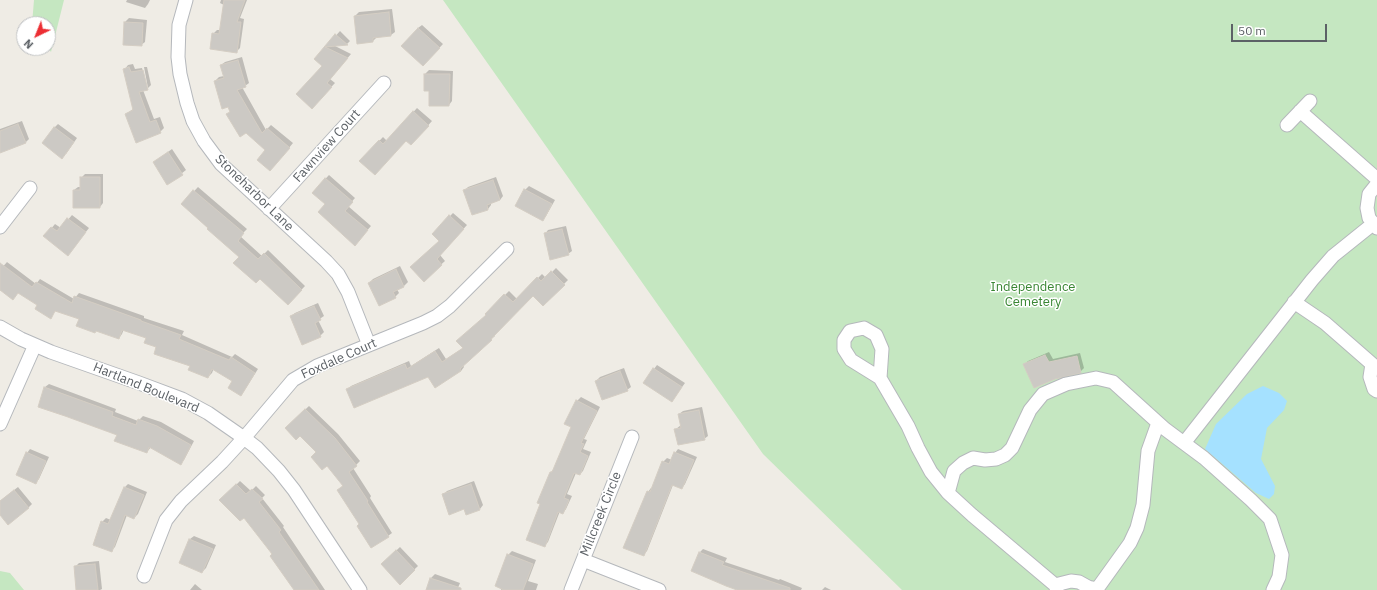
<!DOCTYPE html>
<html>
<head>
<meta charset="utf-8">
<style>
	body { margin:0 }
	#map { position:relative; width:1377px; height:590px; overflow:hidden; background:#efece5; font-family:"IBM Plex Sans",sans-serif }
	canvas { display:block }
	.north { position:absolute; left:16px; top:16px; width:40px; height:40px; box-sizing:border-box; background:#fff; border:1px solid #bec0c2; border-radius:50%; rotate:223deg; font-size:11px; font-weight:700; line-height:16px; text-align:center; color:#5c6166 }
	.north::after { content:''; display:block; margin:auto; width:14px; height:18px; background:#ec2e33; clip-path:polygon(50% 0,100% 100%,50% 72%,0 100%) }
	.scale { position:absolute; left:1231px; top:24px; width:96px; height:18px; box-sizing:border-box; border:2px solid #5c6166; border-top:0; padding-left:5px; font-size:12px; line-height:14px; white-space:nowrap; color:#5c6166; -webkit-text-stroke:3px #fff; paint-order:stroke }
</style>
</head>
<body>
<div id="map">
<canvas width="1377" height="590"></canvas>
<div class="north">N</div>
<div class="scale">50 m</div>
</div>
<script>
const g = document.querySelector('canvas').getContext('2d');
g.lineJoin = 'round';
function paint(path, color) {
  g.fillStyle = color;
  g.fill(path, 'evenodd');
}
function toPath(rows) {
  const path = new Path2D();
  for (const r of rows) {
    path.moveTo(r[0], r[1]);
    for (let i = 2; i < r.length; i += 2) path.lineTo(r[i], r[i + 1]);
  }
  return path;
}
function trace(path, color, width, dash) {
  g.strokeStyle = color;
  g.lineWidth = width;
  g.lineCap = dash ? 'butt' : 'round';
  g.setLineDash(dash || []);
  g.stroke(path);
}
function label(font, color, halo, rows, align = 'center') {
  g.font = font + ' "IBM Plex Sans",sans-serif';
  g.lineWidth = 3;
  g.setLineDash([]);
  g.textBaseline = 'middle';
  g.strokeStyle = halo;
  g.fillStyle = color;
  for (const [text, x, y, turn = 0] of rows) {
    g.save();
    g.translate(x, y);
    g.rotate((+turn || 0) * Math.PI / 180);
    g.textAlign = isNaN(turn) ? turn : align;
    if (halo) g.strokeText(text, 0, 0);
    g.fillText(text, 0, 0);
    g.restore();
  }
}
paint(toPath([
	[34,0,64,0,51,52,48,48,48,24,32,24],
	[443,0,1377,0,1377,590,902,590,763,454],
	[0,571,10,573,24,590,0,590]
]), '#c5e7c1');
paint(toPath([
	[1263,386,1279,393,1287,401,1284,410,1267,428,1261,459,1275,486,1274,494,1269,499,1256,493,1205,449,1216,424,1247,394]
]), '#a5e1ff');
paint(toPath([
	[127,0,150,0,148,4,145,8,126,2],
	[221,0,247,0,240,18,244,19,240,48,236,52,213,34,217,30,221,30,224,5,220,3],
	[392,9,395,32,391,35,377,37,373,41,355,16,359,12],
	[129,18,147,20,145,42,141,45,124,44,125,22],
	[422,25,443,44,423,65,418,28],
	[340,31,350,41,347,44,333,45,351,54,330,79,335,83,312,107,323,66,315,59],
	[242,57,249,83,245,86,242,87,266,130,271,125,293,143,274,166,267,150,228,114,231,111,215,81,219,77,224,76,221,65,225,62],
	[133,64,135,69,142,68,146,88,148,88,144,67,147,67,151,85,147,89,143,90,154,119,160,117,164,128,160,132,126,114,133,109,125,69,128,65],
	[429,70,453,71,452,101,449,105,425,74],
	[417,108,432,121,415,140,406,139,361,160,383,137,387,141],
	[22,121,29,139,25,143,0,148,0,129],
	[58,124,77,138,66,154,54,128],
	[172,149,186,170,168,184,154,162],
	[85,174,103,174,103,203,100,207,74,190,78,187,81,187,81,178],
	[329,175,355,198,348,206,371,226,358,241,327,204,313,192],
	[496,177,503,196,500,200,491,203,491,205,488,209,464,191,468,187],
	[529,186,555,200,546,216,542,220,525,190],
	[198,187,247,229,240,236,262,256,268,250,305,286,288,304,240,257,182,204],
	[453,213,467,225,440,255,445,261,424,280,450,216],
	[72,215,89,228,71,251,45,236,55,224,61,228],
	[566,226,572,251,568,254,545,234,548,230],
	[7,262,36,284,40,279,74,299,79,293,144,316,144,318,184,331,182,335,232,357,235,354,258,369,244,391,241,395,234,381,214,368,212,373,208,377,191,365,157,346,147,337,124,329,122,334,119,338,80,319,56,310,50,318,39,305,18,292,0,289,0,270],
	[400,266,408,282,404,286,397,289,399,293,395,297,369,283,373,279],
	[556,268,568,280,543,305,533,295,494,335,495,336,463,365,464,367,461,371,347,390,351,386,409,361,411,366,439,348,446,359,463,348,487,315,486,314,509,291,517,299,542,274,546,278],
	[318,303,324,316,318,320,324,332,320,336,291,316,295,313],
	[1049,352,1053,359,1080,353,1084,368,1080,372,1025,364,1028,361],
	[657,365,685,383,672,401,654,369],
	[624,368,631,387,627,390,596,381,600,377],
	[49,384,116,409,115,412,138,421,143,416,161,422,194,441,184,460,180,463,151,447,147,452,118,435,39,406,45,387],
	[581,397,600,407,584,439,587,440,583,449,591,452,583,471,580,474,576,473,567,494,572,496,566,509,563,513,560,511,548,542,544,546,541,503,551,472,555,468,572,427,577,401],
	[309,406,338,434,360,461,353,468,371,496,370,498,392,533,388,536,360,524,339,490,343,485,317,452,300,435,286,428],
	[702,407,708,436,704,439,676,429,681,425,679,414,683,411],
	[30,449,49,457,39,479,35,483,27,453],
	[678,449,697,457,685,484,682,488,673,485,647,551,643,555,648,492,651,488,653,488,663,462,667,458,672,460,675,453],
	[240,481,251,491,256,486,265,495,262,498,284,526,283,527,325,590,295,590,273,554,244,516,221,500],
	[474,481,483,505,480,509,465,508,443,495,447,491],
	[128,484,147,492,138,514,134,518,127,515,115,547,111,551,102,522,106,518,111,520,125,487],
	[18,487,32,504,28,508,0,513,0,501],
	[194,536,216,545,206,568,202,572,180,562,190,539],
	[400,547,418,566,400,583,382,564],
	[703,549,727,558,725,562,779,580,780,579,802,588,801,590,741,590,700,552],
	[512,551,536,560,528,581,538,584,536,590,501,590,508,555],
	[99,561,102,589,100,590,77,590,75,567,79,563],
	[435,574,460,583,457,590,427,590,431,578],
	[195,584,202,590,190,590],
	[825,587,831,590,822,590]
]), '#0003');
const building = toPath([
	[224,0,245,0,237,22,241,22,237,53,210,49,212,33,219,34,224,0],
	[389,12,391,36,373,38,373,42,357,44,354,16,389,12],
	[124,22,143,23,142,46,123,45,124,22],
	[418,28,440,48,423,66,401,46,418,28],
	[335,34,348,45,325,47,348,58,327,83,332,87,312,109,296,94,322,66,314,59,335,34],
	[238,60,246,87,237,90,262,133,267,128,290,148,270,171,257,160,265,150,246,133,240,137,226,114,230,112,228,107,222,109,214,81,224,78,220,65,238,60],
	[129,67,131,72,143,70,148,90,139,92,150,122,156,120,161,133,136,143,125,114,133,110,123,69,129,67],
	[424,74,450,74,449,106,429,106,429,91,424,91,424,74],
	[413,111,429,126,411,145,406,141,375,175,359,161,379,140,383,144,413,111],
	[18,124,26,143,0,153,0,131,18,124],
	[54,127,74,142,62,159,42,143,54,127],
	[168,152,183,175,167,185,153,162,168,152],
	[80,177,100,177,100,208,73,208,73,190,80,190,80,177],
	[325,178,353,202,345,211,368,230,355,246,318,212,325,204,312,193,325,178],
	[493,180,500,200,487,205,488,210,472,215,463,190,493,180],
	[524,189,552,204,543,221,515,206,524,189],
	[193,190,244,233,238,241,258,259,264,253,302,290,288,305,260,279,256,283,233,263,239,257,207,229,208,228,181,204,193,190],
	[449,215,464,229,437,259,442,265,424,282,410,267,439,241,432,234,449,215],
	[67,218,86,232,68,256,43,236,51,227,57,231,67,218],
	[562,229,569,255,550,260,544,233,562,229],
	[0,263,32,287,36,282,72,303,74,296,141,320,141,321,181,335,179,339,229,360,231,357,255,373,241,396,228,388,232,381,212,369,208,378,188,370,190,366,154,354,156,347,144,343,146,338,122,330,119,339,96,331,95,333,76,326,79,319,55,311,51,319,35,309,37,305,18,293,13,300,0,290,0,263],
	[396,269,404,287,393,292,396,298,379,306,368,283,396,269],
	[551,271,565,285,543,306,533,296,491,339,492,340,460,369,461,371,435,388,428,377,354,408,346,389,405,364,407,369,435,351,442,362,463,348,456,341,486,315,485,314,504,294,513,302,537,277,541,281,551,271],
	[314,306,321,320,315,323,321,337,302,345,290,316,314,306],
	[1045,355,1049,362,1077,356,1081,373,1055,379,1034,388,1023,364,1045,355],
	[653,368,682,387,672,402,643,383,653,368],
	[620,371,628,391,602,400,595,381,620,371],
	[44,387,113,412,112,416,136,425,138,419,157,426,191,445,181,465,149,447,147,453,114,441,117,435,65,416,38,407,44,387],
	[576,400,597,411,581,443,584,444,580,452,588,456,580,475,574,473,564,498,569,500,563,514,558,512,545,547,526,540,540,504,537,503,550,472,552,472,571,427,564,424,576,400],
	[305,409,335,438,357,466,349,472,368,501,367,502,389,537,371,548,357,526,359,524,337,490,343,486,327,466,322,470,311,457,316,452,300,436,296,440,285,428,305,409],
	[699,410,705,440,678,445,674,429,681,428,678,414,699,410],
	[26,452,46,461,36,484,16,475,26,452],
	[674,452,694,460,682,489,672,485,644,556,623,548,647,491,650,492,662,461,669,464,674,452],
	[236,484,246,494,252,489,263,499,259,502,281,530,279,532,319,590,294,590,270,556,272,554,244,518,240,521,219,500,236,484],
	[471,484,480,510,466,515,464,509,449,515,442,494,471,484],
	[124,487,144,495,134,519,125,515,112,552,93,545,101,521,108,524,124,487],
	[14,490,29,508,8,525,0,515,0,501,14,490],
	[189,539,213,549,202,573,179,563,189,539],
	[396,550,415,570,400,585,381,564,396,550],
	[699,552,724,562,722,565,790,588,790,590,737,590,726,586,691,571,699,552],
	[507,554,533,564,523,590,504,590,495,586,507,554],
	[95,564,98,590,76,590,74,566,95,564],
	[430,578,461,588,461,590,426,590,430,578]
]);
paint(building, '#ccc9c4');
trace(building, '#d4cdc3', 1);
const minor = toPath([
	[186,0,179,25,178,57,180,74,187,103,193,121,204,141,221,164,326,261,338,274,348,292,369,345],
	[1300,111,1377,179],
	[1287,125,1310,101],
	[1377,184,1369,194,1367,208,1369,218,1377,228],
	[269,209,384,83],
	[0,227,30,188],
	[1294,302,1325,323,1372,364],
	[0,327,21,339,51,352,139,383,182,399,208,413,244,438,257,448,279,471,294,490,360,590],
	[1372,364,1370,377,1374,389,1377,391],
	[880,378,851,360,844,349,844,340,850,331,864,328,876,335,882,349,880,378,908,426,918,448,931,472,948,493],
	[0,424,35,345],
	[1184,443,1312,280,1333,256,1374,223],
	[583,560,659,590],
	[144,576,166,520,181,501,222,462,244,438,293,380,317,366,423,323,437,316,450,306,507,249],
	[1055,585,1071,581,1079,582,1088,587,1097,589,1097,590],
	[1097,589,1130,543,1137,528,1143,505,1148,451,1158,423],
	[571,590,632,437],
	[1057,590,1055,585,972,515,948,493,954,471,963,463,973,458,985,460,996,459,1005,455,1012,448,1030,410,1043,394,1066,384,1096,378,1113,382,1165,429,1204,458,1251,500,1270,519,1282,555,1279,577,1273,590]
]);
trace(minor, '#b5b8bc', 15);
trace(minor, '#fff', 13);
label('13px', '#5c6166', '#fff', [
	["Fawnview Court",327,146,-48],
	["Stoneharbor Lane",254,193,44],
	["Foxdale Court",339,359,-24],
	["Hartland Boulevard",146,388,22],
	["Millcreek Circle",601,514,-68]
]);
label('13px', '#398633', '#fff', [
	["Independence",1033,287],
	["Cemetery",1033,302]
]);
</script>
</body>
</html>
